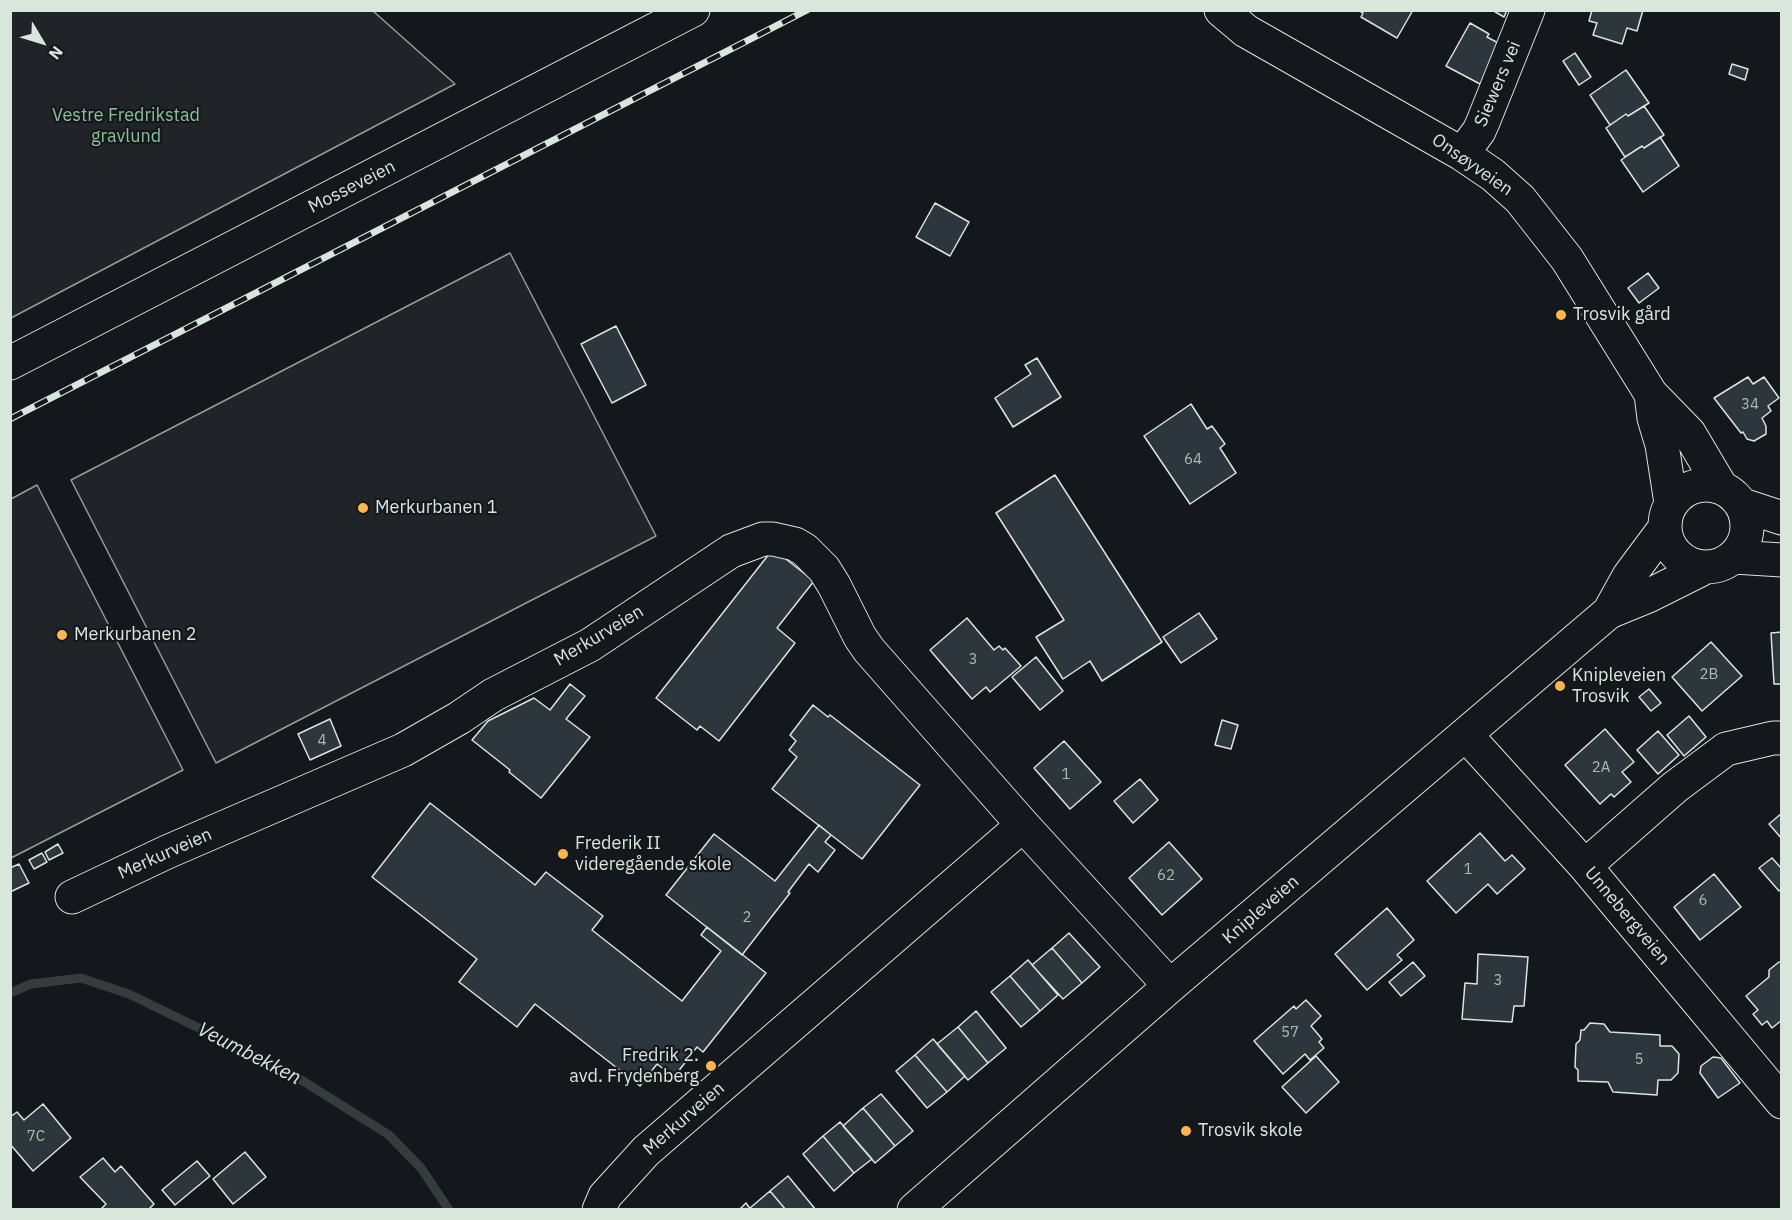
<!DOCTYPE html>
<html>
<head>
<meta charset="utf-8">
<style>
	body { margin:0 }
	#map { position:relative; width:1792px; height:1220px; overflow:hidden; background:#14181c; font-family:"IBM Plex Sans",sans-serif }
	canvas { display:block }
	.frame { position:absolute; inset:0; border:12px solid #d8e6dc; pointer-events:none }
	.north { position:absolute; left:12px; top:12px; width:60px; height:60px; -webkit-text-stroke:4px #14181c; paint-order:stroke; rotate:128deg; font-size:16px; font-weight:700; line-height:24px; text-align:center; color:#d8e6dc }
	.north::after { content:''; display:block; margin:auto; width:21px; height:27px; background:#d8e6dc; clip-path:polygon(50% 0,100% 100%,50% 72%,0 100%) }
</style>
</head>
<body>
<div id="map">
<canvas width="1792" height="1220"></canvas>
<div class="frame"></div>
<div class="north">N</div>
</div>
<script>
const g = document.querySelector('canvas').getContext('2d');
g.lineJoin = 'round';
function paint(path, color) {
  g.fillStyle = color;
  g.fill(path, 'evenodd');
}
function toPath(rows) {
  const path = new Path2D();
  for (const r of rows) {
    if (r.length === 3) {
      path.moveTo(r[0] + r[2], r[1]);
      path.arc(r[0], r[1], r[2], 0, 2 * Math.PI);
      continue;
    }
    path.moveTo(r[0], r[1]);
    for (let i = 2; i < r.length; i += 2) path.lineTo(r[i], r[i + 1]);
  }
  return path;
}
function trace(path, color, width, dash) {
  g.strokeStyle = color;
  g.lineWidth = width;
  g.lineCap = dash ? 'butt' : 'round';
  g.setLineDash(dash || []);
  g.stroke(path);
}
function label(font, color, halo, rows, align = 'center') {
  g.font = font + ' "IBM Plex Sans",sans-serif';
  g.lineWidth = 4.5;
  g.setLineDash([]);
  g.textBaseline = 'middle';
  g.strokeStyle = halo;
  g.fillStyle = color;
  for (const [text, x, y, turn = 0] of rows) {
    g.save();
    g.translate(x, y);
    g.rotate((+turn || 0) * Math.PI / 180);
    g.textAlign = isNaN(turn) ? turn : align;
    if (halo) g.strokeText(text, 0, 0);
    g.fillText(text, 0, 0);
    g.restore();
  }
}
const green = toPath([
	[11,10,373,11,455,84,11,318,11,10],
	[510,253,656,536,216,763,71,480,510,253],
	[37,485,183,770,11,858,11,499,37,485]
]);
paint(green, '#202428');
trace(green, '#939e99', 1.5);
trace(toPath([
	[10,993,31,984,81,978,129,994,287,1071,389,1135,421,1168,449,1210]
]), '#363b3e', 9);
const building = toPath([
	[1358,10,1413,10,1397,38,1361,17,1363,13,1358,10],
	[1492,10,1507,10,1504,17,1492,10],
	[1592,10,1643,10,1637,31,1627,28,1622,44,1593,35,1597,23,1589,21,1592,10],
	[1470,23,1489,34,1487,37,1502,45,1480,84,1446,66,1470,23],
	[1575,53,1591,77,1579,85,1563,61,1575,53],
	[1732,64,1748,69,1745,80,1729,74,1732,64],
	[1626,70,1649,103,1628,116,1626,114,1610,125,1590,95,1626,70],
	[1644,106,1664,135,1644,148,1642,146,1625,157,1606,128,1626,114,1628,116,1644,106],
	[1660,137,1679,166,1643,192,1621,160,1642,146,1644,148,1660,137],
	[935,203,969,222,950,256,916,237,935,203],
	[1648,273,1659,288,1639,303,1628,288,1648,273],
	[616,326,646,385,612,403,581,344,616,326],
	[1037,358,1061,397,1013,427,995,398,1031,374,1025,365,1037,358],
	[1748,377,1753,384,1764,377,1779,398,1768,406,1771,411,1762,418,1766,426,1766,434,1754,441,1747,439,1743,432,1741,433,1714,398,1748,377],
	[1191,404,1207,429,1212,426,1225,444,1220,448,1236,473,1190,504,1144,436,1191,404],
	[1055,475,1162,642,1102,681,1090,661,1063,679,1036,637,1064,620,996,513,1055,475],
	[773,549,814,581,777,628,795,643,719,741,700,726,697,730,656,698,773,549],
	[1199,613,1217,639,1181,663,1163,637,1199,613],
	[967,618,994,650,999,646,1003,650,1005,648,1021,666,990,692,986,687,972,699,930,650,967,618],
	[1782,632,1782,684,1774,684,1771,633,1782,632],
	[1711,642,1742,676,1702,711,1672,677,1711,642],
	[1036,657,1063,691,1040,710,1012,677,1036,657],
	[570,684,585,696,566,719,590,737,541,798,509,772,510,770,472,740,488,721,534,698,550,710,570,684],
	[1649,689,1661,703,1651,711,1639,697,1649,689],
	[813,705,828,717,830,715,920,785,862,859,772,789,797,757,789,750,796,741,790,735,813,705],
	[1689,716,1706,737,1684,756,1667,735,1689,716],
	[330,719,341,746,310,760,298,734,330,719],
	[1222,720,1238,725,1231,749,1215,745,1222,720],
	[1605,729,1634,762,1622,772,1631,782,1614,797,1611,794,1600,804,1565,765,1605,729],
	[1658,731,1679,755,1658,774,1637,750,1658,731],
	[1064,741,1101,782,1070,809,1034,768,1064,741],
	[1140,779,1158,800,1133,823,1114,801,1140,779],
	[430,803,535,885,546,872,603,916,592,930,682,1001,721,951,701,935,707,927,766,973,703,1052,697,1047,674,1077,657,1064,640,1086,535,1004,517,1027,459,982,477,959,372,877,430,803],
	[1782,813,1782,839,1769,824,1782,813],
	[819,825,831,835,825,842,835,850,818,872,809,864,788,892,790,893,742,955,666,895,714,834,775,881,819,825],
	[1480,833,1505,861,1512,855,1525,869,1497,894,1488,884,1456,913,1427,881,1480,833],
	[1169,842,1202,879,1162,915,1129,878,1169,842],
	[58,844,63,853,49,860,45,852,58,844],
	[42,853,47,862,34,869,29,860,42,853],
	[1772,858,1782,869,1782,889,1779,891,1759,868,1772,858],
	[19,864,29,883,10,892,10,868,19,864],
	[1714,874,1741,907,1700,940,1674,907,1714,874],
	[1387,908,1414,940,1397,955,1402,960,1367,990,1335,954,1387,908],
	[1069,933,1100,967,1082,983,1052,948,1069,933],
	[1052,948,1082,983,1063,999,1032,965,1052,948],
	[1478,954,1528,957,1524,1006,1514,1006,1512,1022,1462,1019,1465,983,1477,984,1478,954],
	[1028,960,1058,995,1040,1011,1010,976,1028,960],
	[1413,962,1425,976,1401,996,1389,982,1413,962],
	[1779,962,1782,962,1782,1020,1772,1028,1767,1021,1762,1025,1753,1014,1758,1010,1746,996,1769,977,1769,970,1779,962],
	[1010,976,1040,1011,1021,1027,991,992,1010,976],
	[1306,1000,1321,1016,1311,1026,1322,1039,1319,1042,1324,1048,1310,1060,1305,1054,1283,1074,1254,1041,1294,1006,1296,1009,1306,1000],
	[976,1011,1006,1048,988,1063,958,1027,976,1011],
	[1590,1023,1604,1024,1610,1032,1660,1035,1660,1046,1672,1046,1679,1054,1678,1073,1671,1080,1658,1080,1657,1095,1613,1092,1608,1082,1578,1081,1578,1070,1575,1067,1576,1044,1580,1040,1581,1030,1584,1030,1590,1023],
	[958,1027,988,1063,968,1080,937,1044,958,1027],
	[933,1039,965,1076,947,1092,915,1055,933,1039],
	[915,1055,947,1092,927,1108,896,1071,915,1055],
	[1316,1056,1339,1082,1306,1113,1282,1087,1316,1056],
	[1713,1057,1721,1058,1740,1083,1718,1098,1700,1073,1701,1066,1713,1057],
	[881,1094,913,1131,895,1146,863,1108,881,1094],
	[43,1104,71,1138,33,1171,10,1144,10,1117,17,1112,24,1120,43,1104],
	[863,1108,895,1146,875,1163,843,1126,863,1108],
	[840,1122,872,1159,854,1173,823,1136,840,1122],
	[823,1136,854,1173,834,1191,803,1154,823,1136],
	[245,1152,266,1177,233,1204,213,1179,245,1152],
	[103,1158,115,1172,121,1166,154,1204,148,1210,100,1210,106,1204,80,1177,103,1158],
	[197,1161,210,1176,175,1205,162,1190,197,1161],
	[788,1176,816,1210,786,1210,770,1191,788,1176],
	[770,1191,786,1210,751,1210,750,1208,770,1191],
	[746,1203,751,1210,739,1210,746,1203]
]);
paint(building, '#2c363c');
trace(building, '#d8e6dc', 1.5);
const minor = toPath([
	[1221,10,1246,31,1462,154,1493,175,1520,199,1567,259,1651,394,1689,433,1721,487],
	[1462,154,1479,131,1483,122,1528,10],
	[1651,394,1654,418,1662,445,1671,503],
	[1706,526,41],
	[1742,505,1782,518],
	[1734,557,1782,560],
	[1609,612,1629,576,1664,529],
	[1466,735,1585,866,1782,1102],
	[1585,866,1675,787,1726,749,1773,738,1782,738],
	[72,897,167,852,403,750,459,718,493,695,590,645,731,551,763,539,773,539,795,544,805,550,824,569,834,585,860,637,869,650,1023,825,1170,986],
	[599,1210,605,1196,646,1151,1023,825],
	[914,1210,1170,986,1609,612,1648,596,1704,568]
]);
const highway = toPath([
	[10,363,693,10]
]);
trace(minor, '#d8e6dc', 35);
trace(highway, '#d8e6dc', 35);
trace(minor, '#14181c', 33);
trace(highway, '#14181c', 33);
const rail = toPath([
	[10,419,807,10]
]);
trace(rail, '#d8e6dc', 7);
trace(rail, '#14181c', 4.5, [14]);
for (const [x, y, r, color] of [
	[1561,315,6,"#ffb74d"],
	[363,508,6,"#ffb74d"],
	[62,635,6,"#ffb74d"],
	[1560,686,6,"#ffb74d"],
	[563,854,6,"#ffb74d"],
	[711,1066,6,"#ffb74d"],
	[1186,1131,6,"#ffb74d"]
]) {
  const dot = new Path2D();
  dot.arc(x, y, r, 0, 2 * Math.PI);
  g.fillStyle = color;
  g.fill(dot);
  trace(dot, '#14181c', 2);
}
label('15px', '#adbab4', null, [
	["34",1750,405],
	["64",1193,460],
	["3",973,660],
	["2B",1709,675],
	["4",322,741],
	["2A",1601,768],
	["1",1066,775],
	["1",1468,870],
	["62",1166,876],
	["6",1703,901],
	["2",747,918],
	["3",1498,981],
	["57",1290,1033],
	["5",1639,1060],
	["7C",36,1137]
]);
label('18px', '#d8e6dc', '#14181c', [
	["Siewers vei",1498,84,-67],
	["Onsøyveien",1472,165,35],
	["Mosseveien",352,187,-27],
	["Merkurveien",599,636,-31],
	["Merkurveien",165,854,-24],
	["Knipleveien",1261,910,-41],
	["Unnebergveien",1627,916,50],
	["Merkurveien",684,1119,-41]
]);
label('18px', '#8ac095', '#14181c', [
	["Vestre Fredrikstad",126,116],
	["gravlund",126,137]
]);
label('18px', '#d8e6dc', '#14181c', [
	["Trosvik gård",1573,315],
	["Merkurbanen 1",375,508],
	["Merkurbanen 2",74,635],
	["Knipleveien",1572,676],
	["Trosvik",1572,697],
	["Frederik II",575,844],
	["videregående skole",575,865],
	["Fredrik 2.",699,1056,"right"],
	["avd. Frydenberg",699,1077,"right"],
	["Trosvik skole",1198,1131]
], 'left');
label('italic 20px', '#d8e6dc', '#14181c', [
	["Veumbekken",249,1054,27]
]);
</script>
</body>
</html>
